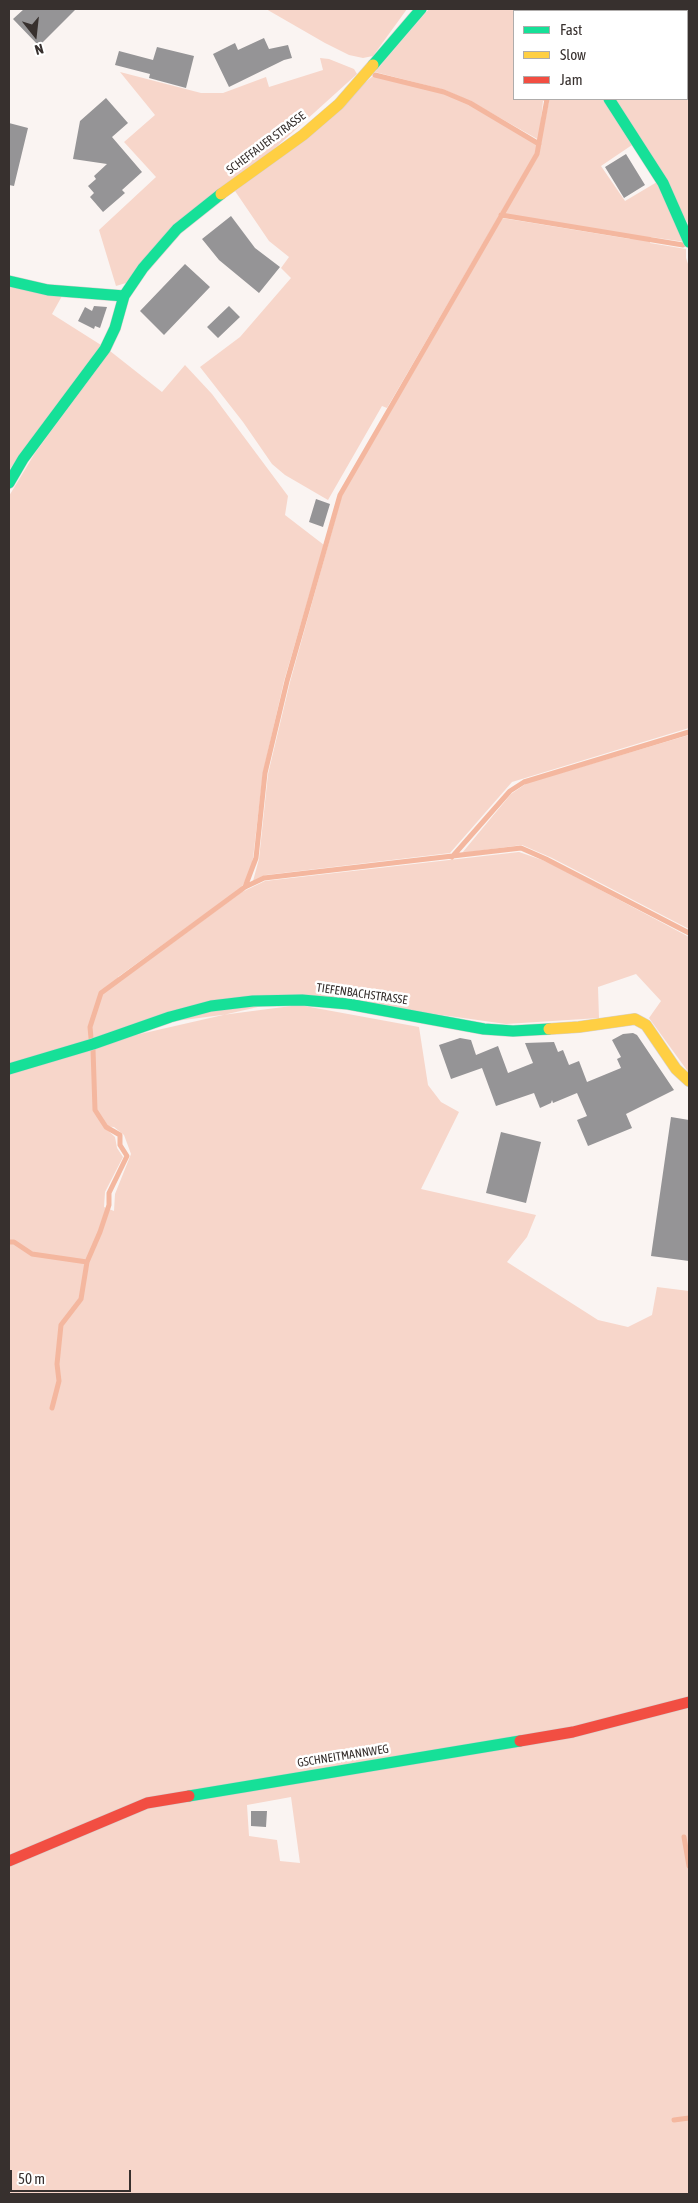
<!DOCTYPE html>
<html>
<head>
<meta charset="utf-8">
<style>
	body { margin:0 }
	#map { position:relative; width:698px; height:2203px; overflow:hidden; background:#faf4f2; font-family:"Asap Condensed",sans-serif }
	canvas { display:block }
	.frame { position:absolute; inset:0; border:10px solid #37302e; pointer-events:none }
	.legend { position:absolute; left:513px; top:10px; width:175px; height:90px; box-sizing:border-box; background:#fff; border:1px solid #afacab; margin:0; padding:6px 9px; list-style:none; font-size:15px; color:#37302e }
	.legend li { display:flex; align-items:center; gap:10px; height:25px }
	.legend b { width:25px; border:1px solid #afacab }
	.north { position:absolute; left:10px; top:10px; width:50px; height:50px; -webkit-text-stroke:4px #fff; paint-order:stroke; rotate:164deg; font-size:14px; font-weight:700; line-height:20px; text-align:center; color:#37302e }
	.north::after { content:''; display:block; margin:auto; width:18px; height:22px; background:#37302e; clip-path:polygon(50% 0,100% 100%,50% 72%,0 100%) }
	.scale { position:absolute; left:10px; top:2170px; width:121px; height:22px; box-sizing:border-box; border:2px solid #37302e; border-top:0; padding-left:6px; font-size:15px; line-height:18px; white-space:nowrap; color:#37302e; -webkit-text-stroke:4px #fff; paint-order:stroke }
</style>
</head>
<body>
<div id="map">
<canvas width="698" height="2203"></canvas>
<div class="frame"></div>
<ul class="legend">
<li><b style="height:6px;background:#16e098"></b>Fast</li>
<li><b style="height:6px;background:#ffcf43"></b>Slow</li>
<li><b style="height:6px;background:#f24e42"></b>Jam</li>
</ul>
<div class="north">N</div>
<div class="scale">50 m</div>
</div>
<script>
const g = document.querySelector('canvas').getContext('2d');
g.lineJoin = 'round';
function paint(path, color) {
  g.fillStyle = color;
  g.fill(path, 'evenodd');
}
function toPath(rows) {
  const path = new Path2D();
  for (const r of rows) {
    path.moveTo(r[0], r[1]);
    for (let i = 2; i < r.length; i += 2) path.lineTo(r[i], r[i + 1]);
  }
  return path;
}
function trace(path, color, width, dash) {
  g.strokeStyle = color;
  g.lineWidth = width;
  g.lineCap = dash ? 'butt' : 'round';
  g.setLineDash(dash || []);
  g.stroke(path);
}
function label(font, color, halo, rows, align = 'center') {
  g.font = font + ' "Asap Condensed",sans-serif';
  g.lineWidth = 5;
  g.setLineDash([]);
  g.textBaseline = 'middle';
  g.strokeStyle = halo;
  g.fillStyle = color;
  for (const [text, x, y, turn = 0] of rows) {
    g.save();
    g.translate(x, y);
    g.rotate((+turn || 0) * Math.PI / 180);
    g.textAlign = isNaN(turn) ? turn : align;
    if (halo) g.strokeText(text, 0, 0);
    g.fillText(text, 0, 0);
    g.restore();
  }
}
paint(toPath([
	[266,9,407,9,373,56,363,58,349,55,325,43],
	[429,9,558,9,557,11,514,11,514,99,603,99,632,145,601,166,625,201,657,182,685,242,651,237,650,243,686,249,686,258,689,267,689,728,512,782,450,853,266,875,253,881,259,859,268,774,290,682,342,495,502,218,630,239,632,235,504,214,538,156,549,101,543,101,539,140,472,102,445,90,375,72],
	[590,9,689,9,689,225,614,99,687,99,687,11,590,11],
	[320,58,329,59,354,69,357,74,126,283,116,286,99,230,156,177,124,142,155,115,120,72,201,93,223,93,266,77,269,87,323,70],
	[373,76,444,93,468,104,537,144,535,154,387,408,382,406,328,500,285,475,272,464,243,422,200,367,240,337,291,278,281,268,289,257,269,241,235,191],
	[9,285,62,296,52,314,101,345,9,470],
	[110,351,162,392,185,365,212,394,288,496,285,515,324,545,284,681,263,773,253,858,250,873,241,888,118,977,119,982,242,892,265,881,519,852,548,862,689,937,689,1073,649,1018,661,1001,636,974,598,987,599,1018,506,1024,306,996,9,1064,9,496,35,453],
	[689,735,689,929,552,858,522,845,462,853,511,794,527,783],
	[299,1005,419,1027,428,1085,441,1102,459,1112,421,1189,536,1215,527,1237,507,1262,598,1320,628,1327,652,1315,657,1287,689,1291,689,2194,9,2194,9,1073,168,1022],
	[103,1126,114,1127,124,1135,131,1154,115,1194,114,1211,104,1207,105,1192,123,1157,117,1148,115,1137],
	[291,1797,300,1863,280,1861,277,1840,249,1836,247,1805]
]), '#f7d6ca');
trace(toPath([
	[559,11,560,9],
	[375,75,444,92,470,103,539,144],
	[501,215,683,245],
	[452,857,510,791,524,782,689,732],
	[245,887,256,858,265,773,287,681,340,495,537,154,547,99],
	[91,1038,90,1027,101,993,245,887,264,878,521,848,546,859,689,933],
	[9,1242,14,1242,32,1254,87,1262],
	[52,1408,59,1381,57,1364,61,1325,81,1299,87,1262,100,1232,109,1205,109,1193,127,1156,120,1145,120,1135,106,1127,95,1110,93,1049],
	[684,1837,689,1866],
	[674,2120,689,2118]
]), '#f4b79f', 5);
paint(toPath([
	[24,9,76,9,39,46,13,19],
	[264,38,269,49,288,45,292,58,284,60,229,87,213,54,235,43,238,50],
	[157,47,194,56,186,88,149,78,150,74,115,65,119,51,153,60],
	[106,98,128,123,112,137,142,172,122,190,125,193,103,212,90,197,94,193,88,186,96,179,94,176,107,164,73,159,80,121],
	[9,123,28,128,14,186,9,185],
	[626,154,645,185,624,198,605,167],
	[231,216,255,248,280,267,259,293,219,260,202,239],
	[185,264,210,287,164,335,140,311],
	[94,306,107,307,100,328,95,326,94,329,78,321,85,307,92,311],
	[229,306,240,317,218,338,207,327],
	[316,499,330,504,323,527,309,522],
	[633,1033,637,1035,674,1090,626,1114,632,1128,588,1146,577,1120,587,1116,577,1093,553,1103,552,1100,551,1103,540,1108,534,1093,496,1106,482,1068,451,1079,439,1045,460,1038,471,1040,476,1055,498,1046,508,1073,533,1063,525,1043,554,1042,558,1052,563,1050,569,1065,579,1061,587,1082,621,1068,617,1059,621,1057,612,1040,623,1034],
	[671,1117,689,1120,689,1261,651,1256],
	[501,1132,541,1142,526,1203,486,1193],
	[251,1811,267,1811,266,1827,251,1826]
]), '#959496');
const fast = toPath([
	[373,65,421,9],
	[609,99,663,183,689,242],
	[9,281,48,290,124,296],
	[9,483,23,459,105,349,115,328,124,296,143,268,177,229,221,194],
	[9,1069,93,1044,170,1017,211,1006,253,1001,302,1000,348,1004,484,1029,513,1031,549,1029],
	[189,1796,520,1741]
]);
const slow = toPath([
	[585,9,585,11],
	[221,194,303,135,339,104,373,65],
	[549,1029,579,1027,635,1019,646,1025,676,1069,689,1081]
]);
const jam = toPath([
	[520,1741,573,1732,689,1702],
	[9,1861,147,1803,189,1796]
]);
trace(fast, '#d5cfcd', 12);
trace(slow, '#d5cfcd', 12);
trace(jam, '#d5cfcd', 12);
trace(fast, '#16e098', 11);
trace(slow, '#ffcf43', 11);
trace(jam, '#f24e42', 11);
label('12px', '#37302e', '#fff', [
	["SCHEFFAUER STRASSE",266,143,-37],
	["TIEFENBACHSTRASSE",362,994,8],
	["GSCHNEITMANNWEG",343,1756,-9]
]);
</script>
</body>
</html>
